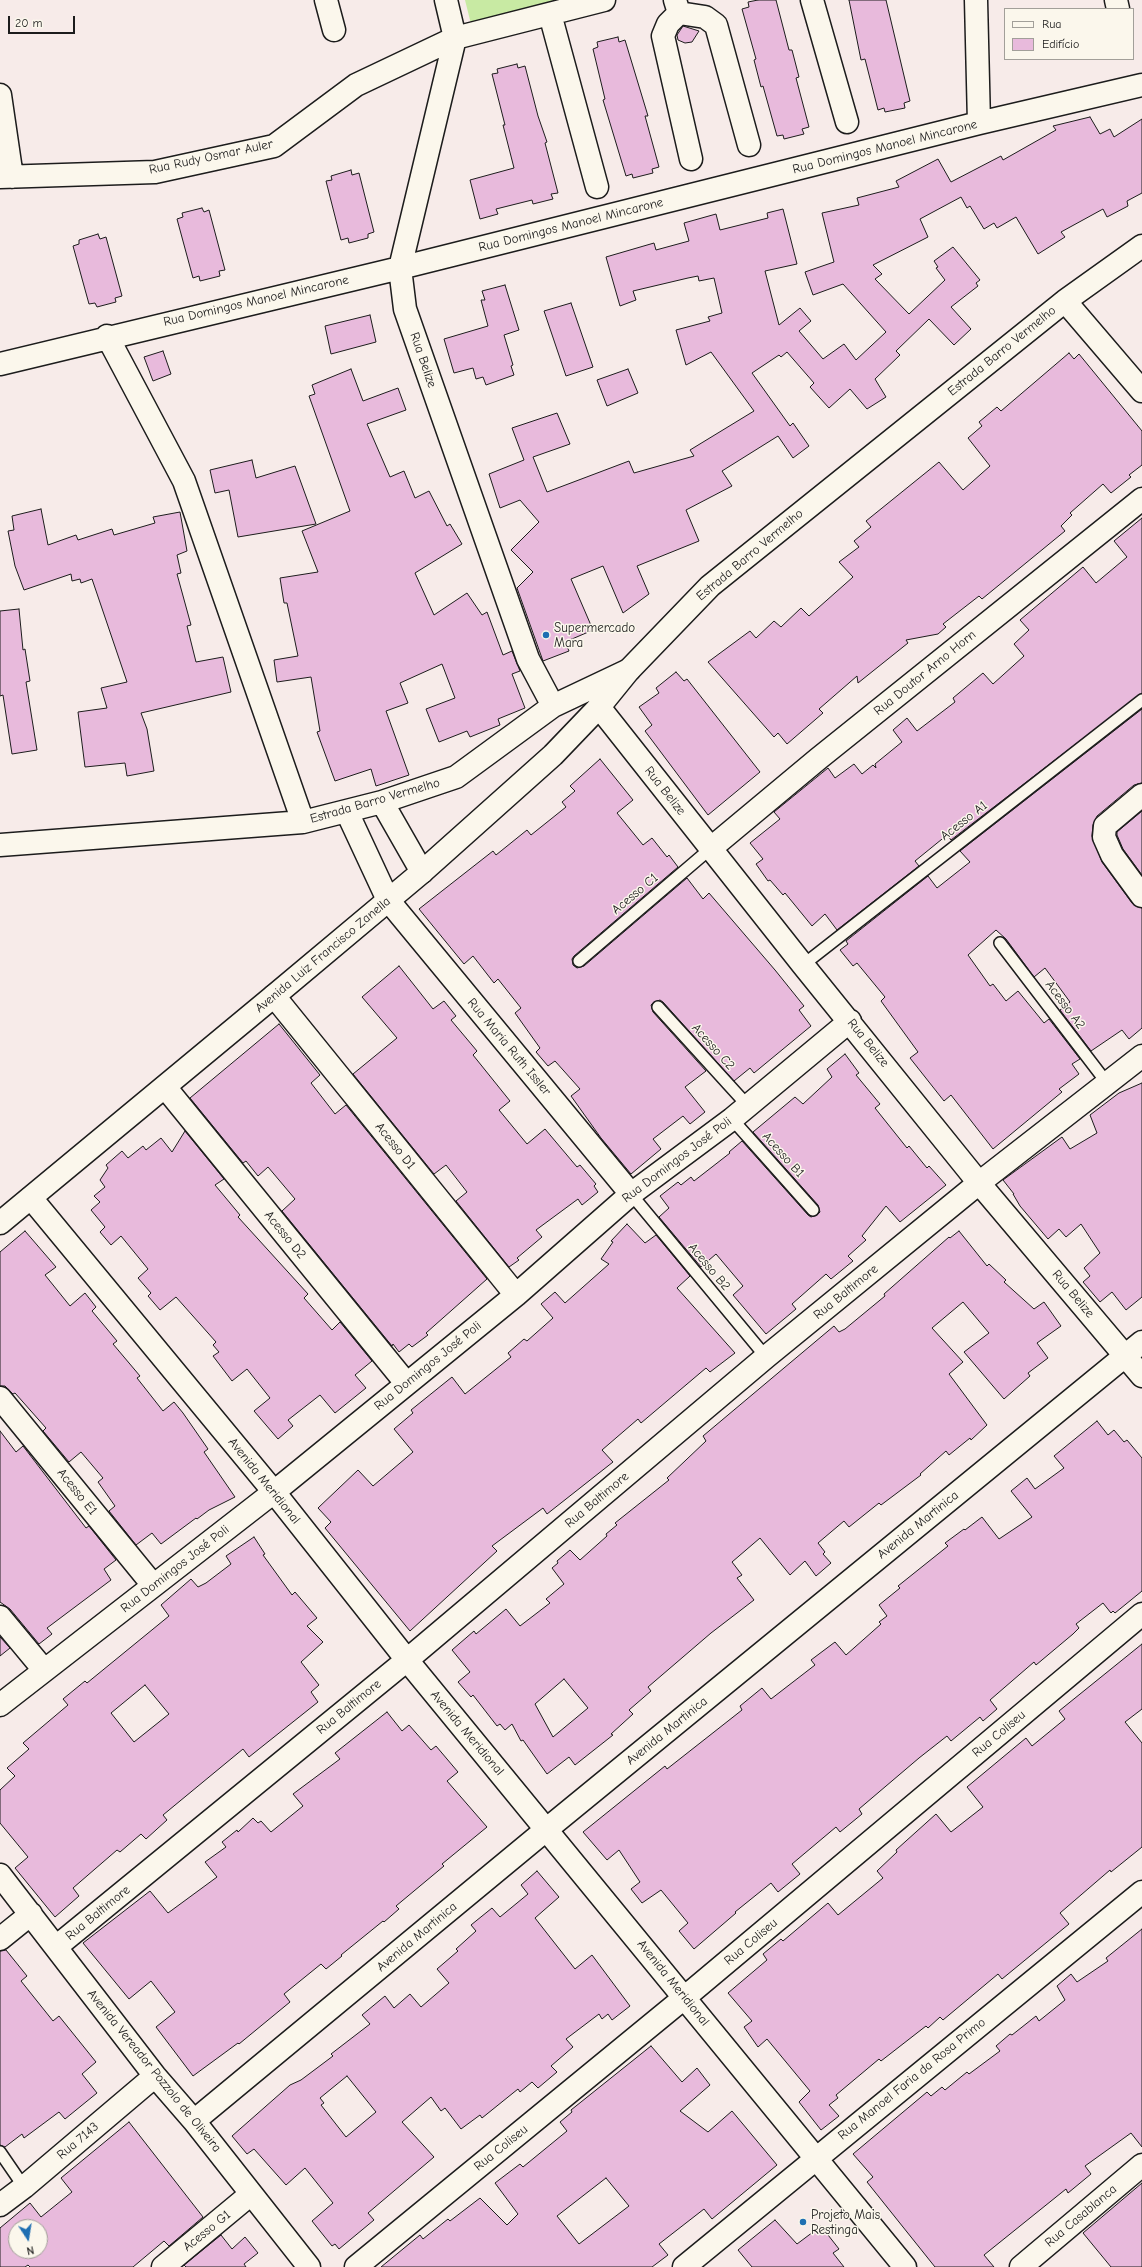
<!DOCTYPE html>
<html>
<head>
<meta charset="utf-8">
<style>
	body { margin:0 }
	#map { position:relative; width:1142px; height:2267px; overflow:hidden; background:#f7ebe9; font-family:"Comic Neue",sans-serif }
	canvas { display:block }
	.legend { position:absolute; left:1004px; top:8px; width:130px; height:52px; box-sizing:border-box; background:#fbf7ec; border:1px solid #a29f99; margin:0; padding:5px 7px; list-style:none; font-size:12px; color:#1c1c1c }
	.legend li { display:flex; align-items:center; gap:8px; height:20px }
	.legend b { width:20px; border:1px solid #a29f99 }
	.north { position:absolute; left:8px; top:2219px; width:40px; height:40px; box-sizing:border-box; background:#fbf7ec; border:1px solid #a29f99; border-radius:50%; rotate:168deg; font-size:11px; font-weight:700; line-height:16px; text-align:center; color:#1c1c1c }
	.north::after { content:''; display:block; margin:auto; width:14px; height:18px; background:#1f6fb2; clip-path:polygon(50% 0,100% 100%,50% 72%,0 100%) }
	.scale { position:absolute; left:8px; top:16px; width:67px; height:18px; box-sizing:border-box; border:2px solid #1c1c1c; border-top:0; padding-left:5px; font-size:12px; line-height:14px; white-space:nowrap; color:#1c1c1c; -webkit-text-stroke:3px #fbf7ec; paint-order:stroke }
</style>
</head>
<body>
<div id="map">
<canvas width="1142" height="2267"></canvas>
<ul class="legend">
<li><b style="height:5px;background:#fbf7ec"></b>Rua</li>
<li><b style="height:11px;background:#e8badc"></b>Edifício</li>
</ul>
<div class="north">N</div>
<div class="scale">20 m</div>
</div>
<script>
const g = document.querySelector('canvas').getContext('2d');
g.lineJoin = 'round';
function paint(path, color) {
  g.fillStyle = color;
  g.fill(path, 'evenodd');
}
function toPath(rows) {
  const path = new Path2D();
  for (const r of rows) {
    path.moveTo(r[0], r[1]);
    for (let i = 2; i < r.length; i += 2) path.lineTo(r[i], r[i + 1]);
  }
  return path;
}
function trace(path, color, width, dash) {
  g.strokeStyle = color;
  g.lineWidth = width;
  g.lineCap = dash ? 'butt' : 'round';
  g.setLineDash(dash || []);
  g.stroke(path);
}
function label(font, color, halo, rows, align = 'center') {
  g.font = font + ' "Comic Neue",sans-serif';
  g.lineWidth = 3;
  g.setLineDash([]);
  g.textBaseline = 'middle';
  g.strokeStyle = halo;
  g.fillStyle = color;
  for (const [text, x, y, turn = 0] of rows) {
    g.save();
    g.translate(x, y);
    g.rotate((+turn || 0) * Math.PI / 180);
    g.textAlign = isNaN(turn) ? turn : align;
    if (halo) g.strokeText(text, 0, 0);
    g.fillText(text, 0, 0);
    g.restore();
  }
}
paint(toPath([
	[465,0,567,0,471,24]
]), '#c8eaa3');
const building = toPath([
	[758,0,776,0,789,50,792,50,799,77,796,78,809,127,802,129,804,134,784,139,783,135,777,136,763,86,761,87,754,60,756,59,742,9,749,7,748,2,758,0],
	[849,0,886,0,910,101,904,103,905,108,885,112,884,108,878,110,865,59,861,60,849,0],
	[683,26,699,31,692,42,685,43,678,40,677,35,683,26],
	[618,37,619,42,625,40,648,116,645,116,659,167,652,169,653,173,633,178,632,174,626,176,603,100,605,99,593,49,598,47,597,42,618,37],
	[517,64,518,68,525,66,538,116,547,142,545,143,558,193,551,194,553,199,533,204,532,200,496,209,498,214,480,219,470,180,514,168,503,125,505,125,492,74,498,73,497,69,517,64],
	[1090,117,1100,134,1110,129,1114,137,1142,119,1142,193,1127,201,1128,206,1107,217,1103,209,1061,232,1065,237,1038,254,1016,217,997,228,994,223,984,229,970,206,967,208,961,197,920,219,928,237,873,265,882,274,875,279,909,314,945,280,936,268,938,267,934,261,953,247,980,280,976,283,978,286,951,307,971,329,954,345,929,319,896,351,900,355,875,379,886,397,867,409,850,389,829,408,810,387,814,383,787,352,781,357,779,355,752,373,790,426,793,423,809,446,793,458,778,436,722,471,732,486,686,510,699,541,637,566,649,594,623,613,603,566,571,579,593,630,565,642,569,651,543,661,517,588,533,572,511,550,539,522,520,500,500,508,489,474,524,460,512,428,557,413,570,444,533,457,547,492,629,461,634,473,694,456,690,450,754,411,711,352,686,365,676,330,710,321,708,317,722,313,714,278,699,281,698,276,688,278,633,291,636,300,620,306,606,257,654,243,656,250,689,241,684,223,716,214,720,230,768,218,767,213,783,209,797,264,765,271,779,325,800,308,811,321,799,331,823,359,844,344,856,360,886,332,843,284,813,295,805,272,834,262,822,213,859,205,857,198,899,187,896,181,938,159,951,182,1001,156,1003,160,1056,130,1053,126,1090,117],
	[351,170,352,175,359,173,374,232,368,234,368,238,349,243,348,238,341,240,326,181,332,180,331,176,351,170],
	[202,208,204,212,209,210,225,270,219,271,220,276,200,281,199,276,193,278,177,219,183,217,182,213,202,208],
	[98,234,100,239,106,237,122,296,115,298,116,302,97,307,95,303,89,304,73,246,79,244,79,240,98,234],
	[505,285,519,330,504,335,513,365,511,366,514,375,486,385,483,377,476,379,473,368,454,373,444,339,488,326,481,300,485,300,482,291,505,285],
	[571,303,593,367,566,376,544,311,571,303],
	[370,315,376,342,331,354,325,326,370,315],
	[163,351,171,374,153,381,144,357,163,351],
	[1069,353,1074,359,1079,354,1142,431,1142,465,1129,475,1131,477,1111,493,1103,484,1070,513,1072,515,1061,526,1065,531,982,599,979,596,943,624,946,627,938,634,906,640,908,643,858,683,857,676,819,709,823,713,787,744,778,733,774,737,708,662,750,631,756,638,774,621,781,627,801,608,809,616,853,577,839,562,859,547,854,541,871,527,866,521,939,462,963,490,990,466,968,438,982,426,979,422,997,407,1001,411,1069,353],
	[351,369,363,401,398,388,406,410,367,424,390,477,404,471,415,498,429,491,447,526,450,524,462,544,415,573,434,615,467,593,482,615,487,612,503,655,512,651,520,671,512,674,525,708,498,719,500,725,470,737,467,731,439,742,426,709,455,698,442,664,400,683,408,703,386,711,409,775,376,786,371,769,335,781,317,732,320,731,311,677,277,682,274,660,298,656,287,603,284,603,280,578,318,572,302,531,350,511,309,396,315,394,312,385,351,369],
	[628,369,638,393,607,406,597,380,628,369],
	[252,460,256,478,295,466,316,524,238,537,229,490,215,493,210,470,252,460],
	[41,509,48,545,76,535,78,540,112,529,114,535,155,523,153,517,180,512,187,551,177,555,181,573,177,574,191,625,187,626,196,662,223,657,231,692,141,713,147,729,154,771,127,776,125,763,85,767,78,712,107,708,101,688,127,682,92,579,81,583,80,579,72,581,71,574,24,590,15,566,8,531,14,530,12,516,41,509],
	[1142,518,1142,693,951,840,947,835,915,861,919,866,837,930,825,914,812,926,785,893,783,895,770,880,768,881,756,864,763,859,750,843,780,819,774,812,828,768,835,778,854,764,862,774,873,765,876,768,875,764,902,742,893,730,907,718,917,731,955,702,953,698,983,673,993,684,1024,656,1014,644,1029,630,1020,620,1083,567,1096,583,1127,557,1114,541,1142,518],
	[19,609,23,650,25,649,30,681,26,682,37,750,12,754,3,695,0,696,0,611,19,609],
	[676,672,684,681,687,679,760,772,708,815,645,731,652,725,639,707,659,693,656,688,676,672],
	[1142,709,1142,783,1134,785,1097,816,1093,825,1092,836,1102,862,1132,903,1142,908,1142,1028,1129,1039,1122,1030,1091,1051,1060,1010,1070,1002,1045,968,1034,977,1006,939,996,930,968,955,990,986,993,984,1006,1001,1018,991,1044,1023,1049,1019,1080,1059,1072,1064,1079,1074,1059,1089,1062,1092,993,1149,951,1095,944,1101,910,1058,918,1052,881,1001,885,997,857,963,853,966,840,950,848,944,846,941,928,876,937,888,970,862,960,851,1142,709],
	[600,759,633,800,617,813,643,845,652,838,667,857,669,855,678,867,574,956,572,959,573,965,577,968,584,966,687,878,703,899,709,893,775,970,804,1006,799,1010,811,1026,754,1073,750,1068,734,1081,663,1002,660,1000,654,1002,651,1005,653,1012,706,1071,685,1087,705,1112,690,1124,683,1116,653,1139,661,1149,631,1174,601,1138,571,1096,580,1089,555,1061,548,1066,536,1052,540,1048,515,1013,521,1008,498,979,494,983,473,956,464,964,419,909,493,851,496,855,527,830,531,835,566,807,562,802,575,791,570,786,600,759],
	[1142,811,1142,875,1123,849,1117,835,1117,832,1142,811],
	[399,966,433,1009,444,1001,456,1016,451,1020,477,1051,473,1055,510,1101,499,1110,527,1144,545,1129,577,1167,580,1165,596,1184,594,1186,598,1192,582,1205,578,1199,536,1230,542,1237,517,1258,519,1260,509,1267,456,1201,467,1192,446,1165,434,1174,353,1074,397,1038,362,997,399,966],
	[279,1024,320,1075,311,1083,335,1114,346,1105,487,1279,426,1333,428,1335,412,1347,409,1344,399,1352,393,1344,392,1346,282,1211,295,1199,268,1167,258,1176,246,1161,243,1163,190,1098,279,1024],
	[845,1054,859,1073,856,1075,880,1104,875,1108,907,1148,909,1146,927,1168,929,1166,946,1185,900,1222,886,1206,862,1236,866,1240,848,1256,853,1261,831,1279,826,1274,792,1304,796,1309,766,1334,733,1295,743,1286,716,1254,701,1267,659,1217,669,1208,660,1196,678,1182,681,1185,691,1177,694,1181,730,1153,729,1152,742,1141,808,1215,811,1217,817,1215,820,1212,818,1205,753,1132,795,1097,803,1104,832,1077,827,1069,845,1054],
	[1142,1083,1142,1297,1126,1310,1112,1292,1100,1302,1083,1282,1090,1276,1084,1268,1100,1253,1081,1224,1066,1237,1059,1229,1048,1239,1020,1206,1013,1194,1014,1194,1003,1180,1062,1137,1070,1149,1097,1133,1090,1115,1119,1093,1142,1083],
	[185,1131,224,1179,215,1185,240,1215,238,1217,308,1294,304,1298,332,1330,340,1322,372,1361,355,1375,366,1388,335,1413,320,1395,288,1420,293,1426,278,1439,254,1411,270,1398,247,1369,232,1381,213,1356,219,1352,213,1345,216,1342,176,1297,160,1310,148,1296,151,1293,138,1278,148,1269,121,1236,111,1245,100,1232,105,1227,91,1210,100,1202,94,1196,105,1187,100,1180,108,1168,106,1165,122,1151,128,1158,143,1146,146,1150,161,1138,172,1152,185,1131],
	[627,1224,645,1243,656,1235,690,1276,677,1288,735,1353,710,1372,706,1368,641,1423,638,1419,602,1450,613,1462,547,1514,543,1508,492,1546,497,1551,410,1631,325,1528,331,1522,318,1508,358,1470,373,1486,413,1452,394,1429,413,1413,411,1410,452,1377,465,1394,511,1357,508,1353,524,1339,527,1341,553,1318,541,1304,555,1292,565,1303,609,1264,601,1259,613,1242,611,1241,627,1224],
	[25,1231,56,1267,45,1275,70,1306,85,1293,96,1307,92,1311,117,1341,113,1344,140,1376,137,1378,163,1411,174,1402,183,1413,208,1449,204,1452,235,1497,209,1510,197,1519,196,1518,161,1544,152,1533,136,1545,109,1511,115,1506,98,1482,103,1478,81,1452,69,1462,43,1431,46,1428,15,1393,13,1394,5,1386,0,1386,0,1252,25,1231],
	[959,1231,987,1266,989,1264,1006,1280,1004,1282,1034,1309,1044,1302,1061,1326,1037,1343,1048,1358,1028,1373,1030,1376,1004,1399,964,1352,989,1333,963,1302,932,1328,963,1362,949,1374,987,1425,971,1440,970,1438,949,1455,946,1451,920,1474,921,1475,881,1505,879,1503,849,1527,844,1521,818,1543,825,1552,823,1554,831,1563,816,1576,805,1561,790,1575,760,1538,732,1562,742,1575,737,1578,754,1600,711,1633,648,1687,651,1691,629,1710,633,1714,611,1734,613,1735,575,1765,569,1757,547,1774,523,1740,521,1741,512,1724,505,1730,500,1724,497,1726,473,1695,471,1697,458,1682,470,1672,452,1650,474,1631,476,1634,506,1609,520,1626,550,1603,546,1599,564,1584,552,1568,558,1563,557,1561,570,1550,580,1560,607,1536,606,1534,617,1525,615,1523,669,1480,667,1478,706,1441,703,1436,834,1326,839,1332,845,1329,885,1296,884,1294,949,1237,950,1238,959,1231],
	[564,1679,588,1708,553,1737,535,1704,564,1679],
	[1097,1421,1108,1435,1114,1430,1124,1442,1127,1440,1142,1458,1142,1591,1115,1613,1113,1611,1111,1613,1103,1603,1076,1624,1079,1628,1073,1634,1036,1665,1034,1662,990,1700,997,1709,983,1721,980,1717,951,1741,947,1736,919,1758,859,1809,862,1814,840,1832,836,1827,792,1864,800,1874,778,1892,771,1883,735,1912,736,1913,694,1949,679,1931,688,1923,661,1890,642,1903,631,1889,640,1882,619,1850,607,1860,583,1832,665,1766,667,1769,742,1710,740,1706,762,1688,771,1699,815,1665,811,1660,835,1642,846,1655,881,1624,879,1622,887,1616,879,1605,900,1588,898,1586,948,1546,945,1543,964,1529,965,1530,982,1517,999,1539,1032,1517,1011,1491,1027,1478,1035,1489,1064,1468,1054,1456,1097,1421],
	[0,1431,16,1452,23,1446,86,1528,89,1526,116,1560,104,1569,111,1580,47,1628,52,1634,39,1644,10,1609,0,1602,0,1431],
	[254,1537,265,1554,263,1555,292,1595,295,1592,317,1618,307,1626,323,1642,301,1662,319,1685,311,1692,318,1702,249,1757,243,1749,163,1815,167,1820,146,1839,141,1834,120,1852,117,1850,73,1888,79,1896,55,1917,15,1868,28,1857,0,1823,0,1790,15,1776,7,1768,29,1749,23,1743,68,1705,63,1699,85,1681,87,1683,169,1616,161,1605,191,1579,198,1587,206,1583,231,1564,226,1556,254,1537],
	[145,1685,169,1714,134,1742,111,1713,145,1685],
	[0,1637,10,1648,0,1656,0,1637],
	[1142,1644,1142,1709,1125,1722,1142,1743,1142,1847,1111,1872,1110,1870,1060,1913,1069,1924,1002,1979,998,1974,943,2020,940,2017,928,2028,926,2026,881,2061,879,2059,836,2095,838,2098,829,2105,839,2116,821,2130,799,2102,810,2091,767,2039,758,2047,744,2027,752,2021,728,1993,767,1960,763,1954,781,1939,783,1941,828,1903,838,1915,883,1878,877,1871,897,1852,896,1850,936,1814,951,1832,983,1807,967,1787,1026,1738,1032,1746,1065,1719,1059,1711,1142,1644],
	[387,1712,402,1731,409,1725,431,1750,436,1746,458,1772,447,1781,487,1827,442,1864,444,1866,396,1906,399,1909,384,1922,383,1921,341,1955,342,1956,326,1969,321,1964,284,1994,290,2002,239,2044,238,2043,193,2076,156,2027,175,2012,151,1981,129,1999,83,1943,150,1891,168,1913,217,1877,205,1862,226,1847,222,1842,237,1830,238,1832,253,1818,258,1823,261,1821,271,1832,303,1806,293,1794,340,1759,335,1753,387,1712],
	[537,1871,559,1897,535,1918,575,1969,592,1955,630,2006,612,2020,608,2014,602,2019,599,2014,566,2039,573,2047,551,2066,557,2072,538,2088,532,2082,520,2092,518,2089,482,2118,480,2115,461,2129,445,2108,441,2111,431,2097,402,2122,434,2157,368,2213,374,2220,339,2249,335,2244,332,2246,312,2221,333,2203,305,2168,286,2185,254,2149,247,2154,232,2136,290,2085,301,2080,333,2056,331,2054,370,2024,362,2015,385,1996,394,2008,410,1994,421,2007,449,1983,437,1969,458,1951,456,1949,476,1931,471,1925,492,1908,500,1917,528,1894,521,1885,537,1871],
	[347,2076,376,2112,346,2137,321,2105,324,2103,320,2098,347,2076],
	[1142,1929,1142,2147,1131,2133,1085,2166,1091,2174,1068,2193,1066,2189,984,2255,994,2267,935,2267,867,2182,873,2177,853,2154,927,2092,931,2096,942,2087,945,2090,967,2072,969,2074,1000,2051,996,2046,1010,2034,1012,2035,1036,2016,1039,2021,1065,2000,1057,1986,1071,1974,1077,1982,1108,1961,1106,1958,1142,1929],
	[6,1950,27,1976,21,1981,53,2021,59,2016,96,2062,82,2074,97,2093,65,2119,59,2112,24,2138,22,2134,5,2147,0,2145,0,1951,6,1950],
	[651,2046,682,2082,697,2068,710,2085,680,2111,708,2132,732,2111,777,2165,712,2219,704,2209,659,2244,668,2255,652,2267,381,2267,420,2235,423,2239,448,2219,450,2221,480,2198,507,2225,518,2214,495,2183,520,2164,523,2167,567,2131,560,2122,572,2112,571,2110,651,2046],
	[606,2178,629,2206,579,2244,557,2216,606,2178],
	[129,2122,203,2217,169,2246,164,2241,133,2267,30,2267,28,2265,25,2267,0,2267,0,2228,30,2203,41,2217,72,2192,61,2178,129,2122],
	[16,2227,40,2227,40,2251,16,2251,16,2227],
	[1142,2183,1142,2267,1111,2267,1083,2233,1142,2183],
	[775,2220,797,2244,821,2226,839,2249,833,2253,844,2267,752,2267,738,2250,775,2220],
	[221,2235,232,2249,245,2237,258,2253,244,2264,246,2267,186,2267,184,2265,221,2235]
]);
paint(building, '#e8badc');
trace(building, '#1c1c1c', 1);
const lane = toPath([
	[1000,943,1107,1083],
	[579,961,710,849],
	[803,965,1142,700],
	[658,1007,748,1106],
	[732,1119,813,1210],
	[631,1194,766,1357],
	[0,2152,24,2187]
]);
const street = toPath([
	[326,0,334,30],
	[446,0,455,38,400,268,405,309,528,659,553,706],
	[675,0,679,13,668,24,663,36,691,159],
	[812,0,847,122],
	[976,0,979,123],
	[1116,0,1118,9],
	[679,13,705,17,716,25,749,145],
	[550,14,597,187],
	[0,95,12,177],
	[0,177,155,172,274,146,356,85,455,38,604,0],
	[107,336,184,481,303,822],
	[0,364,400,268,979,123,1142,85],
	[599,707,803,965,979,1183,1142,1376],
	[1142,795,1105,826,1104,837,1112,855,1142,896],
	[382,802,422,872],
	[347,812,388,900,631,1194],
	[0,845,303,822,382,802,456,777,553,706,629,670],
	[710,849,818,759,1142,499],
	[274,996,516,1295],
	[165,1087,406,1383],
	[31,1198,274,1492,407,1660,905,2267],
	[0,1398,153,1585],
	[0,1617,44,1670],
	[0,1705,274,1492,516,1295,631,1194,732,1119,850,1021],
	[0,1875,155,2076,194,2121,309,2267],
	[0,1939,31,1914],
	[56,1947,407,1660,766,1357,979,1183,1142,1056],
	[194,2121,547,1829,1142,1342],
	[0,2205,24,2187,155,2076],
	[163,2267,251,2194],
	[356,2267,684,1998,1142,1614],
	[684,2267,1142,1892],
	[1021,2267,1142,2165]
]);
const secondary = toPath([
	[1065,301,1142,391],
	[0,1223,274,996,422,872,553,755,599,707,629,670,710,586,1065,301,1142,246]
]);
trace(lane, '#1c1c1c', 14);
trace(street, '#1c1c1c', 25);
trace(secondary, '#1c1c1c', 25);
trace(lane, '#fbf7ec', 11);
trace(street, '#fbf7ec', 22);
trace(secondary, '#fbf7ec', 22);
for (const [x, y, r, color] of [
	[546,635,4,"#1f6fb2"],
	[803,2222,4,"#1f6fb2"]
]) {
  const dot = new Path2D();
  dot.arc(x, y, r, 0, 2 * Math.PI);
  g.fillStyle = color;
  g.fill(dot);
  trace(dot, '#fbf7ec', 1.5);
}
label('13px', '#1c1c1c', '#fbf7ec', [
	["Rua Domingos Manoel Mincarone",885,147,-14],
	["Rua Rudy Osmar Auler",211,157,-12],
	["Rua Domingos Manoel Mincarone",571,225,-14],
	["Rua Domingos Manoel Mincarone",256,301,-13],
	["Estrada Barro Vermelho",1002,351,-39],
	["Rua Belize",423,360,71],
	["Estrada Barro Vermelho",750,555,-40],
	["Rua Doutor Arno Horn",925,673,-39],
	["Rua Belize",665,791,52],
	["Estrada Barro Vermelho",375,801,-16],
	["Acesso A1",964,821,-38],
	["Acesso C1",635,894,-40],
	["Avenida Luiz Francisco Zanella",323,955,-40],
	["Acesso A2",1065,1005,53],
	["Rua Belize",868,1043,51],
	["Rua Maria Ruth Issler",509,1047,50],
	["Acesso C2",713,1047,48],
	["Acesso D1",395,1146,51],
	["Acesso B1",783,1155,48],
	["Rua Domingos José Poli",677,1160,-37],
	["Acesso D2",285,1235,51],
	["Acesso B2",709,1267,50],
	["Rua Baltimore",846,1292,-39],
	["Rua Belize",1073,1294,50],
	["Rua Domingos José Poli",428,1366,-39],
	["Avenida Meridional",264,1481,51],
	["Acesso E1",77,1492,51],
	["Rua Baltimore",597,1500,-40],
	["Avenida Martinica",918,1525,-39],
	["Rua Domingos José Poli",175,1569,-38],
	["Rua Baltimore",349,1707,-39],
	["Avenida Martinica",667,1731,-39],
	["Avenida Meridional",467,1733,50],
	["Rua Coliseu",999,1734,-40],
	["Rua Baltimore",98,1913,-39],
	["Avenida Martinica",417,1937,-40],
	["Rua Coliseu",751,1942,-40],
	["Avenida Meridional",673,1983,51],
	["Avenida Vereador Pozzolo de Oliveira",154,2071,51],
	["Rua Manoel Faria da Rosa Primo",912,2079,-39],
	["Rua 7143",78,2141,-40],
	["Rua Coliseu",501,2148,-39],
	["Rua Casablanca",1081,2216,-40],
	["Acesso G1",207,2231,-39]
]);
label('13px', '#1c1c1c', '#fbf7ec', [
	["Supermercado",554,628],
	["Mara",554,643],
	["Projeto Mais",811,2215],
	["Restinga",811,2230]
], 'left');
</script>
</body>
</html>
